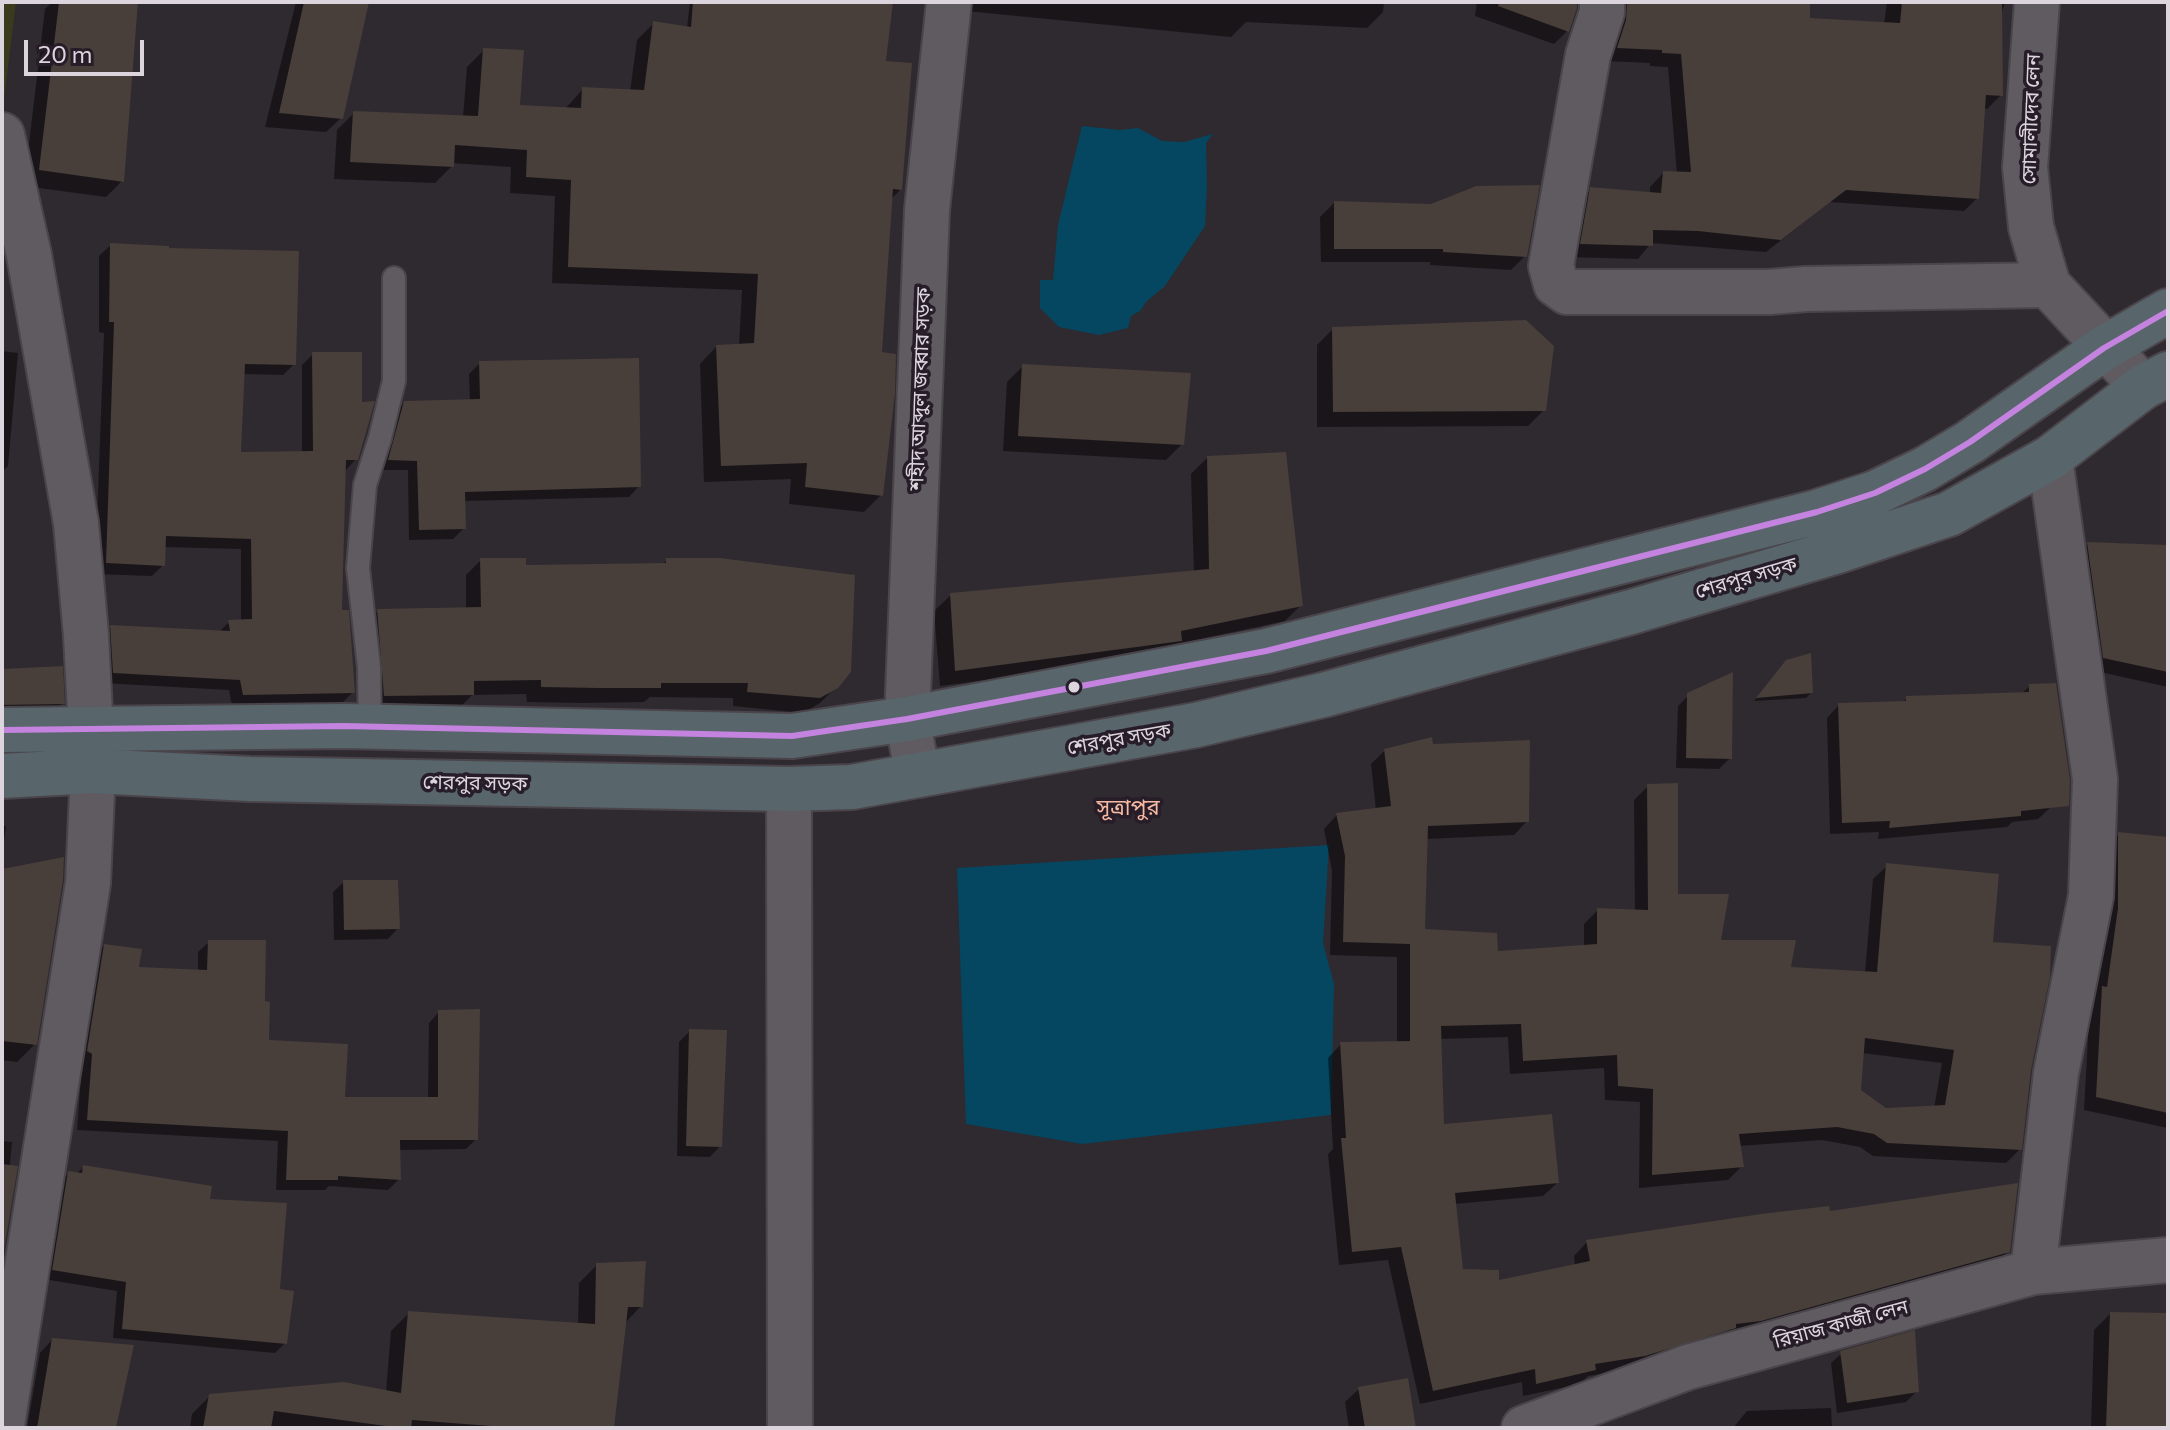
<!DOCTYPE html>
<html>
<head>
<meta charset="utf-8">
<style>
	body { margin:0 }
	#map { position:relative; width:2170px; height:1430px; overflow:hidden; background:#2f2930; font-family:Commissioner,sans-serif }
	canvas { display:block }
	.frame { position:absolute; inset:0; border:4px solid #dcd5de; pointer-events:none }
	.scale { position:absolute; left:24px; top:40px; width:120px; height:36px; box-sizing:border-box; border:4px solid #dcd5de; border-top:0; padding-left:10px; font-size:24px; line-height:28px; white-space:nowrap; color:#dcd5de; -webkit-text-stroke:6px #261d29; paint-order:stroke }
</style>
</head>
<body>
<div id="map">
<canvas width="2170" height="1430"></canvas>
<div class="frame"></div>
<div class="scale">20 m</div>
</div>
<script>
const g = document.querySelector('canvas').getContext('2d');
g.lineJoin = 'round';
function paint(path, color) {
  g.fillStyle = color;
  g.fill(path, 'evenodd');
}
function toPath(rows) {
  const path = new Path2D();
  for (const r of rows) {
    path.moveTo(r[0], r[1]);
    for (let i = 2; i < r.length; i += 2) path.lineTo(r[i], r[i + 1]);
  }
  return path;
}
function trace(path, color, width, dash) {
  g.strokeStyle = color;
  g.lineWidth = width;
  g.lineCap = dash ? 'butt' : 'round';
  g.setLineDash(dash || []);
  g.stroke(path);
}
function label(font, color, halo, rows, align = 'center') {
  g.font = font + ' Commissioner,"Noto Sans Bengali",sans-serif';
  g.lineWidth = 7;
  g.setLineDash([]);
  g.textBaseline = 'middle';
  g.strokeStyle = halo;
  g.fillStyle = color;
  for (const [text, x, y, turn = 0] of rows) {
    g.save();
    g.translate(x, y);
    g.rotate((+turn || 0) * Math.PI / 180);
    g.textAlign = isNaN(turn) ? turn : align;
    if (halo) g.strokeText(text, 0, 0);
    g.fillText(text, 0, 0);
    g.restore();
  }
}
paint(toPath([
	[2,2,16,2,2,115]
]), '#3a3b1d');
paint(toPath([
	[1082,126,1120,130,1138,128,1162,141,1184,142,1213,134,1206,143,1207,186,1205,226,1165,286,1147,301,1140,311,1131,316,1128,328,1099,335,1059,327,1040,308,1040,280,1053,280,1058,225],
	[1329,845,1323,943,1334,984,1331,1115,1082,1144,966,1124,957,868]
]), '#054761');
paint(toPath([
	[52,2,136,2,122,181,106,197,24,186,45,9],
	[296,2,367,2,341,118,326,132,265,127],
	[690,2,891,2,884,63,901,189,890,200,880,354,881,495,864,512,789,504,791,479,704,482,700,364,716,347,739,346,742,290,552,283,555,196,510,193,511,167,452,163,452,166,435,183,334,179,337,130,354,113,463,118,467,67,484,50,518,106,565,109,583,89,630,92,637,40,654,23,687,28],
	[953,2,1384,2,1383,12,1367,28,1246,22,1231,37,956,10],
	[1477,2,1575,2,1567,31,1554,44,1475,16],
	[1610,2,1808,2,1808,20,1884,24,1887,2,2005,2,2000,19,2001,95,1987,109,1983,108,1977,198,1964,211,1830,202,1766,252,1651,243,1638,259,1568,257,1577,203,1591,190,1650,194,1650,187,1663,173,1677,174,1668,67,1650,66,1650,63,1605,61],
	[1334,203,1432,206,1525,256,1511,270,1430,265,1430,262,1321,262,1320,217],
	[111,245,294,364,283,375,243,374,239,454,302,453,302,365,313,354,356,459,345,471,340,612,353,692,342,703,232,706,229,690,102,683,100,638,111,627,219,632,229,622,241,621,241,549,164,547,163,565,152,576,95,574,104,333,99,332,99,256],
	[1333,329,1544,410,1528,426,1317,427,1317,345],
	[2,351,18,353,8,466,2,472],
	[480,363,639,486,629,497,463,501,464,528,453,539,409,540,408,470,378,470,394,414,404,403,470,401,469,374],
	[1023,366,1182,444,1166,460,1003,451,1007,382],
	[1207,458,1301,605,1285,621,1177,644,1164,657,940,686,934,611,951,595,1194,573,1191,474],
	[2088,544,2168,547,2168,687,2091,670,2075,557],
	[481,560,525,567,662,565,667,560,836,687,820,703,803,713,733,706,733,698,650,697,644,702,582,703,527,702,526,694,472,695,457,710,369,710,362,627,378,611,466,609,466,575],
	[1782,668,1811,693,1806,698,1754,701],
	[2,671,62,703,52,714,2,715],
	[2030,686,2051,807,2038,819,2012,822,2007,827,1878,839,1879,832,1830,834,1827,718,1839,705,1902,703,1907,698,2021,694],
	[1689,695,1730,758,1719,769,1676,768,1678,706],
	[1431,746,1527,821,1514,835,1426,839,1423,931,1496,953,1584,947,1584,924,1598,910,1635,912,1634,800,1648,786,1676,896,1718,942,1789,968,1865,973,1873,879,1887,866,1990,944,2029,1070,2020,1149,2006,1163,1873,1156,1860,1147,1822,1140,1739,1146,1742,1166,1728,1180,1639,1188,1640,1102,1605,1100,1604,1068,1510,1074,1508,1037,1440,1039,1442,1127,1557,1183,1543,1196,1454,1204,1461,1271,1497,1282,1575,1266,1574,1256,1587,1242,1828,1214,2008,1251,1994,1266,1630,1369,1588,1376,1580,1384,1523,1396,1522,1382,1420,1404,1388,1260,1339,1265,1328,1154,1333,1149,1328,1058,1341,1044,1397,1043,1397,957,1330,955,1332,871,1324,829,1337,815,1376,810,1371,764,1385,750],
	[1862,1053,1942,1063,1934,1108,1885,1110,1859,1091],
	[2,826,6,826,2,855],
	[2119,834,2168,839,2168,1128,2084,1110,2090,1002,2095,996,2106,922,2106,847],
	[2,871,35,1044,17,1062,2,1060],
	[344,882,398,928,388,939,334,940,333,892],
	[209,942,263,1003,267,1041,343,1099,428,1099,429,1023,439,1012,476,1139,466,1149,398,1150,399,1179,388,1190,329,1186,325,1190,276,1190,278,1141,77,1130,82,1064,77,1061,94,956,104,946,137,969,198,972,198,952],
	[690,1031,720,1146,710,1157,677,1156,679,1042],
	[2,1141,12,1142,2,1252],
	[84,1167,207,1201,277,1291,285,1343,275,1353,113,1338,117,1291,43,1279,58,1183,68,1174,76,1174],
	[597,1265,641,1306,624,1324,612,1428,190,1428,192,1414,210,1396,386,1392,391,1331,409,1313,578,1325,579,1283],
	[2110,1314,2168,1315,2168,1428,2091,1428,2094,1330],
	[52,1340,115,1428,27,1428,40,1353],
	[1842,1353,1917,1391,1906,1402,1837,1413,1831,1363],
	[1359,1389,1414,1428,1349,1428,1345,1402],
	[1831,1408,1832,1428,1733,1428,1747,1411]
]), '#0007');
paint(toPath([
	[59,2,138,2,124,182,39,170],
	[304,2,369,2,343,119,279,113],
	[693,2,893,2,886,61,912,63,902,190,893,189,882,352,896,354,895,393,883,496,805,487,807,463,721,466,716,345,754,343,758,274,568,267,571,180,526,177,527,150,455,145,454,167,350,162,353,111,478,116,483,48,524,50,520,105,581,108,582,87,644,90,653,21,691,27],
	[1499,2,1577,2,1577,8,1569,32,1498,6],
	[1627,2,1810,2,1810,18,1900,23,1902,2,2002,2,2003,96,1986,95,1979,199,1846,190,1781,240,1698,231,1653,230,1653,246,1580,244,1590,187,1661,193,1663,171,1691,172,1681,54,1662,53,1662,50,1617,48,1626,20],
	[1540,185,1527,257,1443,252,1443,249,1334,249,1334,201,1431,204,1476,186],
	[110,243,169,246,169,248,299,251,296,365,245,364,241,452,313,451,312,352,362,352,362,402,375,401,358,460,346,460,342,610,349,610,355,693,243,695,240,680,113,673,110,625,230,631,228,620,252,619,251,539,166,536,165,566,106,563,114,322,109,322],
	[1526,320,1554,346,1546,411,1333,412,1332,327],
	[639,358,641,487,465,492,466,529,419,530,417,461,388,460,404,401,480,399,479,361],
	[1022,364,1191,373,1184,445,1018,436],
	[1286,452,1303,606,1181,631,1182,641,955,671,950,593,1209,569,1207,456],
	[2087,542,2168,545,2168,672,2103,658],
	[480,558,526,558,526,565,666,563,666,558,720,558,855,575,851,672,838,688,820,698,747,692,748,683,661,683,661,688,599,688,541,687,541,680,474,681,474,695,384,696,377,609,481,607],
	[1811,653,1813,693,1756,698,1786,660],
	[63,666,65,704,2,705,2,669],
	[1733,672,1732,759,1686,758,1687,693],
	[2056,683,2070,780,2069,806,2021,811,2021,816,1889,828,1890,821,1842,823,1838,703,1906,701,1906,696,2029,692,2029,684],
	[1432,737,1433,744,1530,740,1529,822,1428,826,1425,929,1497,933,1498,951,1597,944,1597,908,1648,910,1647,784,1678,783,1678,894,1729,894,1721,940,1796,940,1791,967,1877,972,1886,863,1999,874,1993,942,2051,946,2050,977,2031,1070,2022,1150,1887,1143,1874,1134,1837,1127,1739,1134,1744,1167,1652,1175,1653,1089,1618,1086,1617,1055,1523,1061,1521,1024,1441,1026,1444,1124,1552,1114,1559,1183,1455,1193,1463,1269,1499,1270,1499,1280,1590,1261,1586,1240,1761,1214,1829,1206,1830,1211,2018,1183,2010,1252,1761,1321,1736,1324,1736,1328,1645,1356,1595,1364,1596,1370,1536,1384,1535,1369,1433,1391,1401,1247,1352,1252,1341,1138,1346,1138,1340,1042,1410,1041,1410,944,1343,942,1345,856,1336,813,1391,806,1384,749],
	[1865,1038,1954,1050,1945,1105,1886,1108,1861,1090],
	[2118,832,2168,837,2168,1113,2096,1097,2102,986,2107,987,2118,908],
	[64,857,63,880,37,1045,2,1041,2,869],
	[343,880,398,880,400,929,344,930],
	[208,940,266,940,265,1001,270,1002,269,1040,348,1044,345,1097,438,1097,438,1010,480,1009,478,1140,400,1140,401,1180,338,1176,338,1180,286,1180,288,1131,87,1120,92,1054,87,1051,104,944,142,949,139,967,207,970],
	[689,1029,727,1030,722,1147,686,1146],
	[2,1164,18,1166,2,1262],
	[83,1165,212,1186,210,1199,287,1203,280,1289,294,1291,287,1344,122,1329,126,1282,52,1270,68,1171,82,1173],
	[646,1261,643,1307,628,1307,614,1428,517,1428,412,1420,411,1428,401,1428,274,1411,271,1428,203,1428,209,1394,344,1382,401,1393,408,1311,595,1324,596,1263],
	[2110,1312,2168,1313,2168,1428,2106,1428],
	[1915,1330,1919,1392,1847,1403,1840,1351],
	[52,1338,134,1345,116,1428,37,1428],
	[1408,1378,1416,1428,1365,1428,1358,1387]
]), '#483e3a');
const lane = toPath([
	[370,727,369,667,358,568,365,485,380,438,394,381,394,278]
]);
const street = toPath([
	[1602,2,1602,12,1588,55,1551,266,1556,284,1567,292,1769,292,1806,289,2048,285],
	[2037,2,2025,167,2031,227,2048,285,2143,387],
	[2,135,29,255,76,523,86,635,93,771,88,883,2,1425],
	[2033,1272,2056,1073,2091,896,2095,779,2050,458]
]);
const secondary = toPath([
	[918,775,907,719,927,210,949,2],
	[789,789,790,1428],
	[1524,1428,1688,1367,2033,1272,2168,1260]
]);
const highway = toPath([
	[2,730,344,726,792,736,907,719,1266,651,1817,512,1875,493,1925,469,1970,442,2104,348,2168,311],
	[2,776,93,771,250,779,789,789,852,787,1196,725,1323,695,1631,612,1838,551,1949,514,2050,458,2143,387,2168,374]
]);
trace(lane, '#4a454b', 26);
trace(street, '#4a454b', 48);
trace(secondary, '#4a454b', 48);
trace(highway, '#4a454b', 48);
trace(lane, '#605b61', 22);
trace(street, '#605b61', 44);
trace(secondary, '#605b61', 44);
trace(highway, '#58656b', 44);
trace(toPath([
	[2,730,344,726,792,736,907,719,1266,651,1817,512,1875,493,1925,469,1970,442,2104,348,2168,311]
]), '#c483df', 6);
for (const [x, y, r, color] of [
	[1074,687,7,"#dcd5de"]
]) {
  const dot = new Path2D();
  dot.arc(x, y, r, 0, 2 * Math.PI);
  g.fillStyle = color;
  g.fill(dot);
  trace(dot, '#261d29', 3);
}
label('20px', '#dcd5de', '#261d29', [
	["সোমালীদেব লেন",2031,119,-88],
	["শহীদ আব্দুল জব্বার সড়ক",920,389,-88],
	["শেরপুর সড়ক",1746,578,-16],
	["শেরপুর সড়ক",1119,739,-10],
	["শেরপুর সড়ক",475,783,1],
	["রিয়াজ কাজী লেন",1841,1324,-15]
]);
label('22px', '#f7b9a1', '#261d29', [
	["সূত্রাপুর",1128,808]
]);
</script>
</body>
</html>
